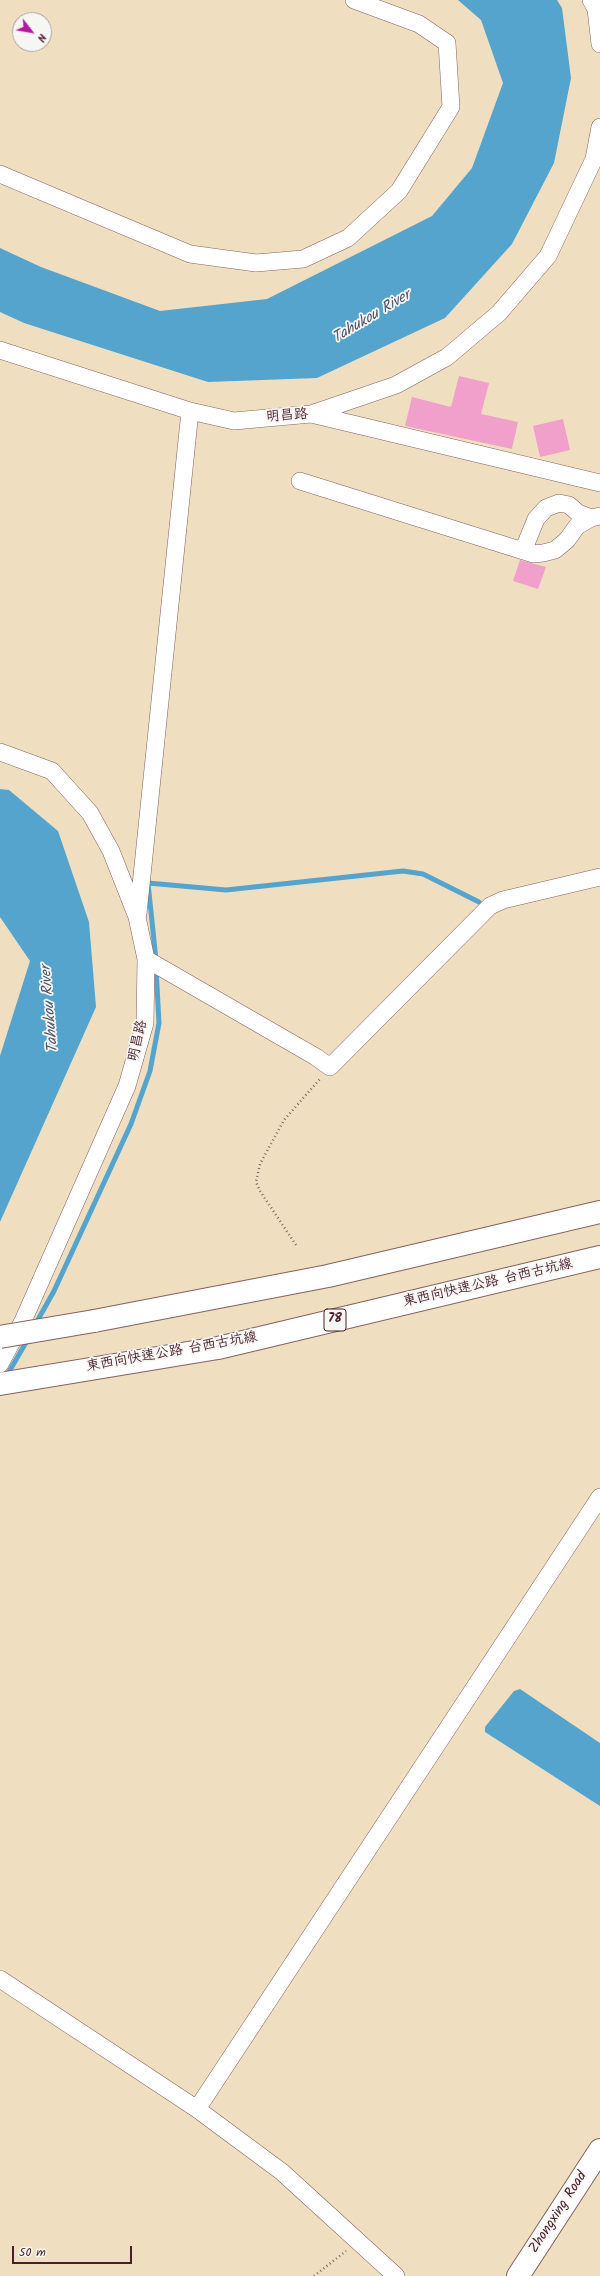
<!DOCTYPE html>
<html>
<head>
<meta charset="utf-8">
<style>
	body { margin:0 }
	#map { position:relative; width:600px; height:2276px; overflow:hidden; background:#efdfc0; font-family:Kalam,sans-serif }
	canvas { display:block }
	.north { position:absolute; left:12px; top:12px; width:40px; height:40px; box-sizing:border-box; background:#f6f6f2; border:1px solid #b1a0a2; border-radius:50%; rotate:121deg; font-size:11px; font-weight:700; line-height:16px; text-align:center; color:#4a1f2b }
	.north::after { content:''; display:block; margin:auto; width:14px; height:18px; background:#b5179e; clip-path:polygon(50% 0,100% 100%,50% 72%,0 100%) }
	.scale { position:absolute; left:12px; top:2246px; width:120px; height:18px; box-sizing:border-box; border:2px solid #4a1f2b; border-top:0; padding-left:5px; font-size:12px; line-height:14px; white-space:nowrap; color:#4a1f2b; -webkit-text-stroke:3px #f6f6f2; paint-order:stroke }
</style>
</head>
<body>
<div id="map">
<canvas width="600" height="2276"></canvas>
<div class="north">N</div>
<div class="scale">50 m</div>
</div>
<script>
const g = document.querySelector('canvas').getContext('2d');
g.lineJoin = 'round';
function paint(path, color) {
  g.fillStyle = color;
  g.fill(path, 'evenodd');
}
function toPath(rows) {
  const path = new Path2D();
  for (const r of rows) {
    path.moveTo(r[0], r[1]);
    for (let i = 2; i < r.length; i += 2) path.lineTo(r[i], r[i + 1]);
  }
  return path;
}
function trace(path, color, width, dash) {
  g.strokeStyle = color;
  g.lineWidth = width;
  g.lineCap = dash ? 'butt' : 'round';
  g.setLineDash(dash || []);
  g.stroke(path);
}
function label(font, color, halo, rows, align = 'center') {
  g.font = font + ' Kalam,"LXGW WenKai TC",sans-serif';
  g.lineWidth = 3.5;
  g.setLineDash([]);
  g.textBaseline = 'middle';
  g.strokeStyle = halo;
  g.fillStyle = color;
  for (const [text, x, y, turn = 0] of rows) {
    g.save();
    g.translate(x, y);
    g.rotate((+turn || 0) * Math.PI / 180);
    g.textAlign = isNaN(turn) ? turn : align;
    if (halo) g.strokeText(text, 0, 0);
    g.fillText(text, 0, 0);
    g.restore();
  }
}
paint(toPath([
	[458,0,557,0,562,8,571,78,554,163,512,244,445,318,317,378,208,382,24,323,0,312,0,248,41,267,160,311,267,299,432,216,472,168,503,83,481,20],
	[0,789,9,790,58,831,89,922,96,1007,0,1222,0,1056,30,961,0,917],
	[520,1689,600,1743,600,1806,485,1732,485,1727,514,1691]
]), '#54a4ce');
trace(toPath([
	[156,960,148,883,226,890,403,871,423,874,479,902],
	[35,1325,54,1291,131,1124,150,1071,159,1023,156,968],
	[6,1377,28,1339]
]), '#54a4ce', 5);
paint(toPath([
	[459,376,489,383,481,414,518,422,512,449,405,426,412,397,451,407],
	[563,419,570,450,540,457,533,426],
	[520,560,546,567,538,589,513,581]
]), '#f0a0cb');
const minor = toPath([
	[591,0,596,9,600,44],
	[0,174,190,254,256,263,303,259,348,238,399,191,451,107,447,43,419,24,354,0],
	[0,350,190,411,234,421,311,414,600,483],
	[311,414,396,385,447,357,499,313,548,256,594,159,600,127],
	[300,481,533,554,543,553,555,550,567,540,577,526,591,518,600,516],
	[523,551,536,519,546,508,559,503,569,505,578,513,591,518],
	[0,752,52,771,90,813,111,851,137,917,146,959,145,1023,127,1086,23,1321,0,1364],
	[138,914,190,411],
	[146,959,316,1057,330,1067,490,906,503,900,600,877],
	[0,1979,197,2109,282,2172,396,2276],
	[197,2109,600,1497]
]);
const major = toPath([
	[518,2276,600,2150]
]);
const highway = toPath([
	[94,1321,328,1276,600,1212],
	[0,1384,218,1348,600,1257]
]);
trace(minor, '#84625f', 18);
trace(major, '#84625f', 24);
trace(highway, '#84625f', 24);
trace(toPath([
	[296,1245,260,1191,256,1182,260,1164,284,1120,320,1079],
	[314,2276,346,2251]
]), '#84625f', 2.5, [1, 3]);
trace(minor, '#fff', 17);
trace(major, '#fff', 22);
trace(highway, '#fff', 22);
const highwayBridge = toPath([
	[0,1337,94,1321]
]);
trace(highwayBridge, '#84625f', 24, []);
trace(highwayBridge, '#fff', 22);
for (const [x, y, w] of [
	[335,1320,22]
]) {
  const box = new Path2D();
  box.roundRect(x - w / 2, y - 11, w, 22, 3);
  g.fillStyle = '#f6f6f2';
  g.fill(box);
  trace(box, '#4a1f2b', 1);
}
label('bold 13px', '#4a1f2b', null, [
	["78",335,1320]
]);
label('14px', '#4a1f2b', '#f6f6f2', [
	["明昌路",287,417,-4],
	["明昌路",139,1041,-77],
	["東西向快速公路 台西古坑線",488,1284,-13],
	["東西向快速公路 台西古坑線",172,1353,-10],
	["Zhongxing Road",559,2213,-57]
]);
label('italic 15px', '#4e546c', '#f6f6f2', [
	["Tahukou River",372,318,-31],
	["Tahukou River",51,1009,-95]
]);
</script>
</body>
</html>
